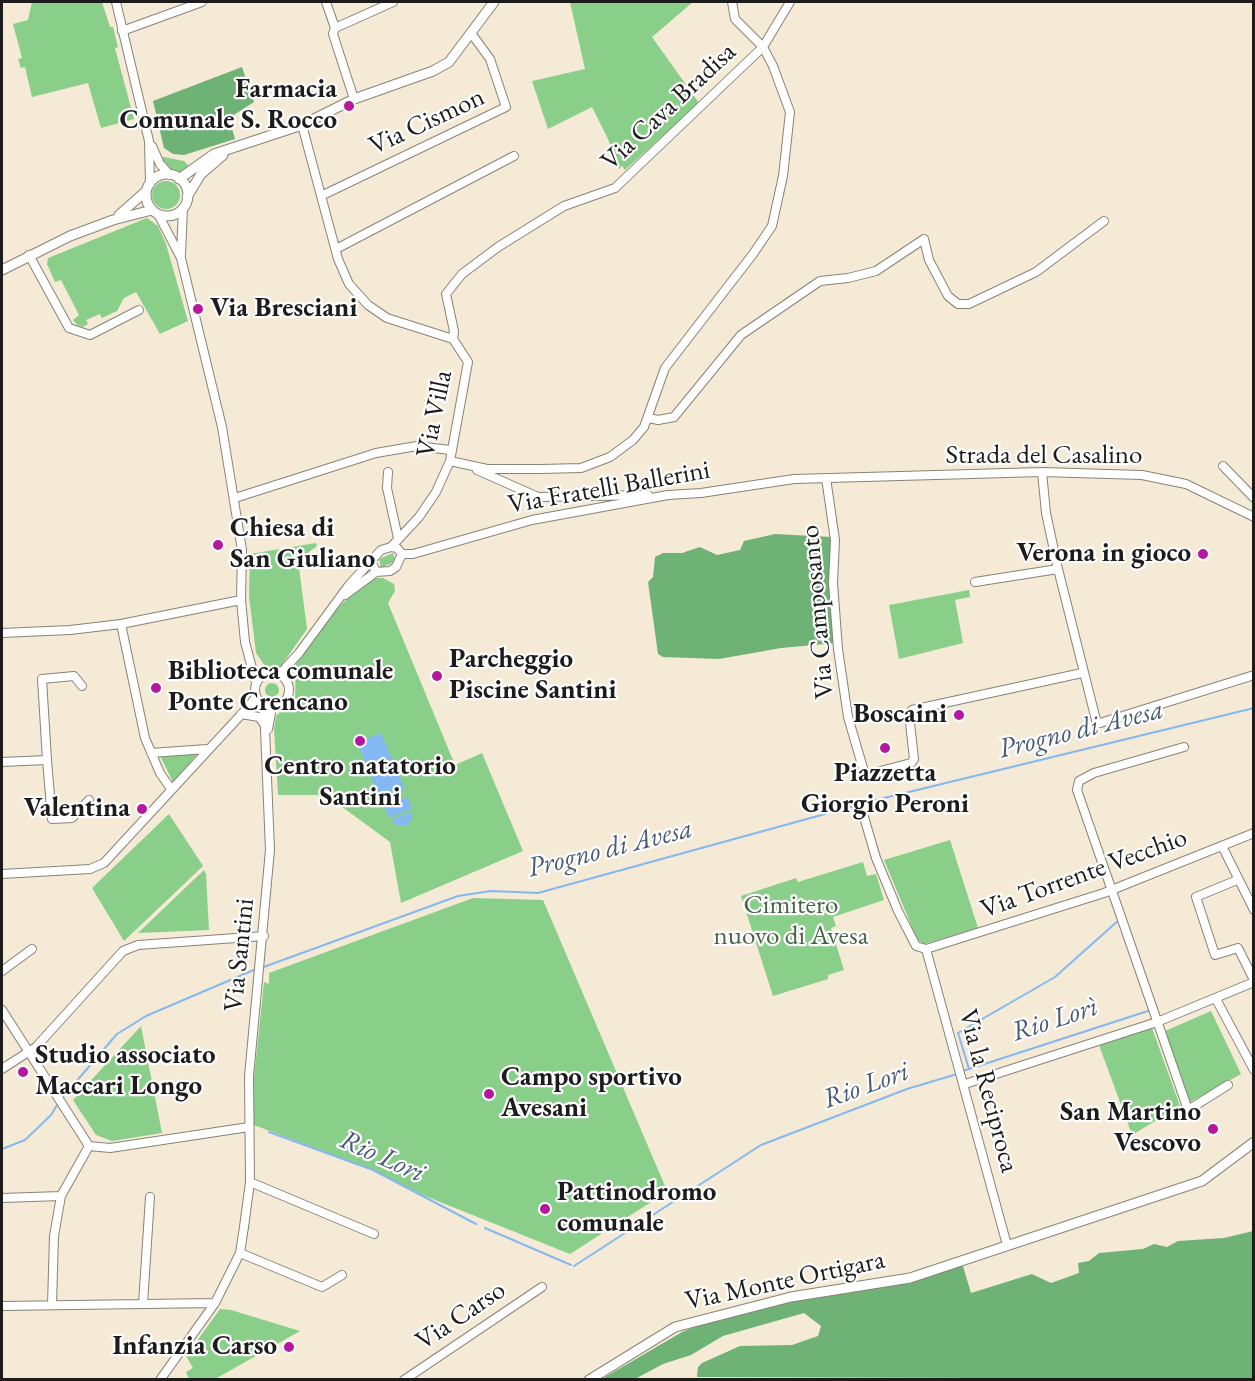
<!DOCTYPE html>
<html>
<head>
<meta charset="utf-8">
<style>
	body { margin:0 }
	#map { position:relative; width:1255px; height:1381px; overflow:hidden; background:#f5ead5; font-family:"EB Garamond",serif }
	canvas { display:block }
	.frame { position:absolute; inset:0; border:3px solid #1c1c1c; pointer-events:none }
</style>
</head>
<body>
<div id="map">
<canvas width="1255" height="1381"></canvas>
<div class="frame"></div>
</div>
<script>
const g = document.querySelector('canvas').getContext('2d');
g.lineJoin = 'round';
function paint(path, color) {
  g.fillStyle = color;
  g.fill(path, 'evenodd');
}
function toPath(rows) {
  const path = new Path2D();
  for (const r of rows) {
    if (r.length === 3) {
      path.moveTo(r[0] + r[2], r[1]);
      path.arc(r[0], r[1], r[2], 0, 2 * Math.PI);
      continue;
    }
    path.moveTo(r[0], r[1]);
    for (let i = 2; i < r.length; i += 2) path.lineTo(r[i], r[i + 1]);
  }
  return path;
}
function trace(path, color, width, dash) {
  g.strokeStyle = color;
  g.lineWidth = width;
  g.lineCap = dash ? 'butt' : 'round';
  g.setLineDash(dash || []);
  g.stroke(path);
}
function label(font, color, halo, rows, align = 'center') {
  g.font = font + ' "EB Garamond",serif';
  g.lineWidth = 4.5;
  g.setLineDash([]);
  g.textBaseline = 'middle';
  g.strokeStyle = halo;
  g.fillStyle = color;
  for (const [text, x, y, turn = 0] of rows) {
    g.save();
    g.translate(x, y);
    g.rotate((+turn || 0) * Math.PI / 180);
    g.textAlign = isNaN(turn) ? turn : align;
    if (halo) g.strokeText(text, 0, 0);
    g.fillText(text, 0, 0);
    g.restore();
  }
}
paint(toPath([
	[32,2,102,2,110,27,113,27,118,47,115,48,134,119,101,128,88,83,32,97,25,67,21,68,18,59,22,58,13,24,28,20],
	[570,2,693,2,652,37,699,103,625,170,622,166,619,169,608,139,592,107,548,129,532,81,585,69],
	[164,157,184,161,191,168,182,172,172,172,160,159],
	[166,195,14],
	[147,218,158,226,166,244,188,321,160,334,136,292,124,298,117,311,102,318,100,314,86,320,88,324,83,327,77,325,73,320,79,315,61,280,55,282,47,264,48,258],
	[316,543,317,546,298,560,307,629,279,669,265,666,256,653,249,596,250,554],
	[393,553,396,561,381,568,379,559],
	[376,578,383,578,394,584,395,591,388,603,455,765,482,753,523,851,401,903,390,842,326,795,278,795,274,729,276,716,295,698,296,663,337,609,354,591],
	[969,590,970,597,955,600,963,643,899,659,889,605],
	[272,690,7],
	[200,751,173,782,159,754],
	[169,814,203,866,124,941,92,888],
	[950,840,978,928,924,944,917,939,884,860],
	[863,862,867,876,876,874,884,900,833,917,836,926,831,928,844,970,828,975,828,979,773,996,741,896,796,878,798,882],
	[204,870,206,874,209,930,138,933],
	[473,898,543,900,665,1186,662,1195,570,1254,425,1196,373,1170,254,1125,254,1078,264,982,269,984,269,973],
	[1211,1011,1241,1074,1190,1102,1165,1031],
	[141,1026,162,1133,112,1141,96,1135,73,1100],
	[1152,1028,1180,1106,1132,1135,1099,1045],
	[220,1309,231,1310,300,1331,215,1379,189,1379,186,1372,193,1368,186,1356]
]), '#8acf89');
paint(toPath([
	[242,67,254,102,229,118,235,139,184,155,173,154,164,148,153,101],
	[775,534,832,537,835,643,781,648,719,659,663,657,658,654,648,582,653,577,655,557,663,553,682,553,700,547,717,555,740,550,744,541],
	[1253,1231,1253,1379,697,1377,698,1367,702,1363,740,1346,792,1345,818,1336,821,1326,804,1313,723,1336,691,1355,663,1364,635,1379,600,1380,682,1332,711,1321,795,1300,962,1263,971,1293,1032,1274,1051,1283,1079,1273,1078,1263,1089,1261,1099,1253,1143,1249,1154,1244,1167,1247,1178,1241,1224,1238]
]), '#6fb275');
paint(toPath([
	[381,733,405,790,381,800,357,743],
	[408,797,412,808,389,818,384,807],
	[412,811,411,820,407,825,397,826,391,820]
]), '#84b8f2');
trace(toPath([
	[261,968,458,896,491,891,538,893,876,800,1254,708],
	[969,1069,1151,1010],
	[962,1071,969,1069,958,1033,1055,977,1120,919],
	[62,1098,117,1034,146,1016,256,969],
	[269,1132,373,1170,476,1224],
	[2,1149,25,1140,51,1115,59,1102],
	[485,1228,571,1265],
	[574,1266,761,1145,907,1089,957,1074]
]), '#84b8f2', 2);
const minor = toPath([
	[116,2,149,141,150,184],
	[326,2,335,28,333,34,354,99],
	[335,28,393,2],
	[122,31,202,2],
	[152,146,160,164,170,175],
	[323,195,506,107,490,59,471,33],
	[158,214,181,258,222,427,242,550,241,600,245,642,256,683],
	[336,249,514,156],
	[181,254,183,208],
	[29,255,69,328,90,335,139,310],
	[453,339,454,331,446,294,462,274,498,247,564,206,615,188,763,47,790,2],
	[649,418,658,420,674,417,741,335,820,281,848,278,876,271,924,239,929,260,948,296,958,304,969,304,1036,272,1104,221],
	[450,461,487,469,541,469,581,468,610,457,633,440,644,427,665,368,753,254,772,226,783,176,790,112,773,66,763,47,735,19,732,2],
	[1223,466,1254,498],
	[477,470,538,497,648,495],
	[388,472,387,488,398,538],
	[1042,472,1046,513,1058,569,1097,724,1254,675],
	[826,478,835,540,833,583,838,649,848,717,865,775,911,763,914,759,909,714,912,710,1082,673],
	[235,498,376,453,417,446,450,450],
	[402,554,413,554,532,520,668,495,701,493,794,479,1042,472,1142,475,1186,484,1254,517],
	[371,561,376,572,390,571,396,567,402,554,397,548,391,547],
	[975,582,1058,569],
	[345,595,376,572],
	[121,624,145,738,160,773,171,789],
	[2,633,70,630,121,624,241,600],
	[272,690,17],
	[279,675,299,653,349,585,381,550,391,547,419,517,436,492,450,461,468,362,453,339,387,318,368,305,349,284,338,259,302,125],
	[241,714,259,717,264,724],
	[268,729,272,707],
	[1184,747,1094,773,1079,781,1077,790,1188,1110,1228,1085],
	[151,753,207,749],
	[47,760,42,679,74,676,82,686],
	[2,762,47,760,52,819,72,818,89,800],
	[864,817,876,858,898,911,916,946,926,949],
	[1222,846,1254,910],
	[2,874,90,869,104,863,250,705,256,696],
	[1237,880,1196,897,1215,955,1238,948,1254,980],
	[926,949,1104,893,1254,833],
	[926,949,1007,1245],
	[2,971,32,949],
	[1216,999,1254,1070],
	[2,1010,89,1146],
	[2,1069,36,1047,123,951,138,945,264,936],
	[965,1084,1157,1022,1254,982],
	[89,1146,110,1148,249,1127],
	[250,1182,374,1234],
	[2,1198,61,1196],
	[240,1253,322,1287,342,1275],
	[143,1304,150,1197],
	[52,1305,54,1236,61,1196,89,1146],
	[2,1306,215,1303],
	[160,1380,215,1303,240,1253,244,1227,250,1182,249,1076,270,850,264,705],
	[404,1380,542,1287]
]);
const tertiary = toPath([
	[167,195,21],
	[179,179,214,154,302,125,354,99,433,71,449,62,494,2],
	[187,197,201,174,223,155],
	[119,215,146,191],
	[2,270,70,236,113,220,152,210],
	[589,1380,675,1327,791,1297,910,1278,1202,1181,1254,1142]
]);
trace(minor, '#888378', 10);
trace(tertiary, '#888378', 11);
trace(minor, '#fff', 8);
trace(tertiary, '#fff', 9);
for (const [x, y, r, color] of [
	[349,106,6,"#b5179e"],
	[198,309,6,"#b5179e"],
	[218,545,6,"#b5179e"],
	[1203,554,6,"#b5179e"],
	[437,676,6,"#b5179e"],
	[156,688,6,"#b5179e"],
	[959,715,6,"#b5179e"],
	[360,741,6,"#b5179e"],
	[885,748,6,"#b5179e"],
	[142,809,6,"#b5179e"],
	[23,1072,6,"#b5179e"],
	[489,1094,6,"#b5179e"],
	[1213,1129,6,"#b5179e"],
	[545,1209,6,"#b5179e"],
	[289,1347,6,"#b5179e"]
]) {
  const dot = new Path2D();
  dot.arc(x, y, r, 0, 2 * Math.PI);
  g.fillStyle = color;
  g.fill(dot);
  trace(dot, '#fff', 2);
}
label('bold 27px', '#1c1c1c', '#fff', [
	["Farmacia",337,90,"right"],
	["Comunale S. Rocco",337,121,"right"],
	["Via Bresciani",210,309],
	["Chiesa di",230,529],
	["San Giuliano",230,560],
	["Verona in gioco",1191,554,"right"],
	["Parcheggio",449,660],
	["Piscine Santini",449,691],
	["Biblioteca comunale",168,672],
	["Ponte Crencano",168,703],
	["Boscaini",947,715,"right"],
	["Centro natatorio",360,767,"center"],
	["Santini",360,798,"center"],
	["Piazzetta",885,774,"center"],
	["Giorgio Peroni",885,805,"center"],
	["Valentina",130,809,"right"],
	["Studio associato",35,1056],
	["Maccari Longo",35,1087],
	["Campo sportivo",501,1078],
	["Avesani",501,1109],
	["San Martino",1201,1113,"right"],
	["Vescovo",1201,1144,"right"],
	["Pattinodromo",557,1193],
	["comunale",557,1224],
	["Infanzia Carso",277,1347,"right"]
], 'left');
label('27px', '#1c1c1c', '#fff', [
	["Via Cava Bradisa",669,107,-43],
	["Via Cismon",427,122,-25],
	["Via Villa",435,414,-78],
	["Strada del Casalino",1044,456],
	["Via Fratelli Ballerini",609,488,-10],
	["Via Camposanto",818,612,-95],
	["Via Torrente Vecchio",1084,874,-20],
	["Via Santini",240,955,-84],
	["Via la Reciproca",988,1091,75],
	["Via Monte Ortigara",785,1281,-12],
	["Via Carso",461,1316,-34]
]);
label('27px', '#486448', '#fff', [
	["Cimitero",791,906],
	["nuovo di Avesa",791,937]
]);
label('italic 28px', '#465a72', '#fff', [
	["Progno di Avesa",1081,730,-14],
	["Progno di Avesa",610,849,-14],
	["Rio Lorì",1055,1020,-18],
	["Rio Lori",866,1086,-20],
	["Rio Lori",382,1157,24]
]);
</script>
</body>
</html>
